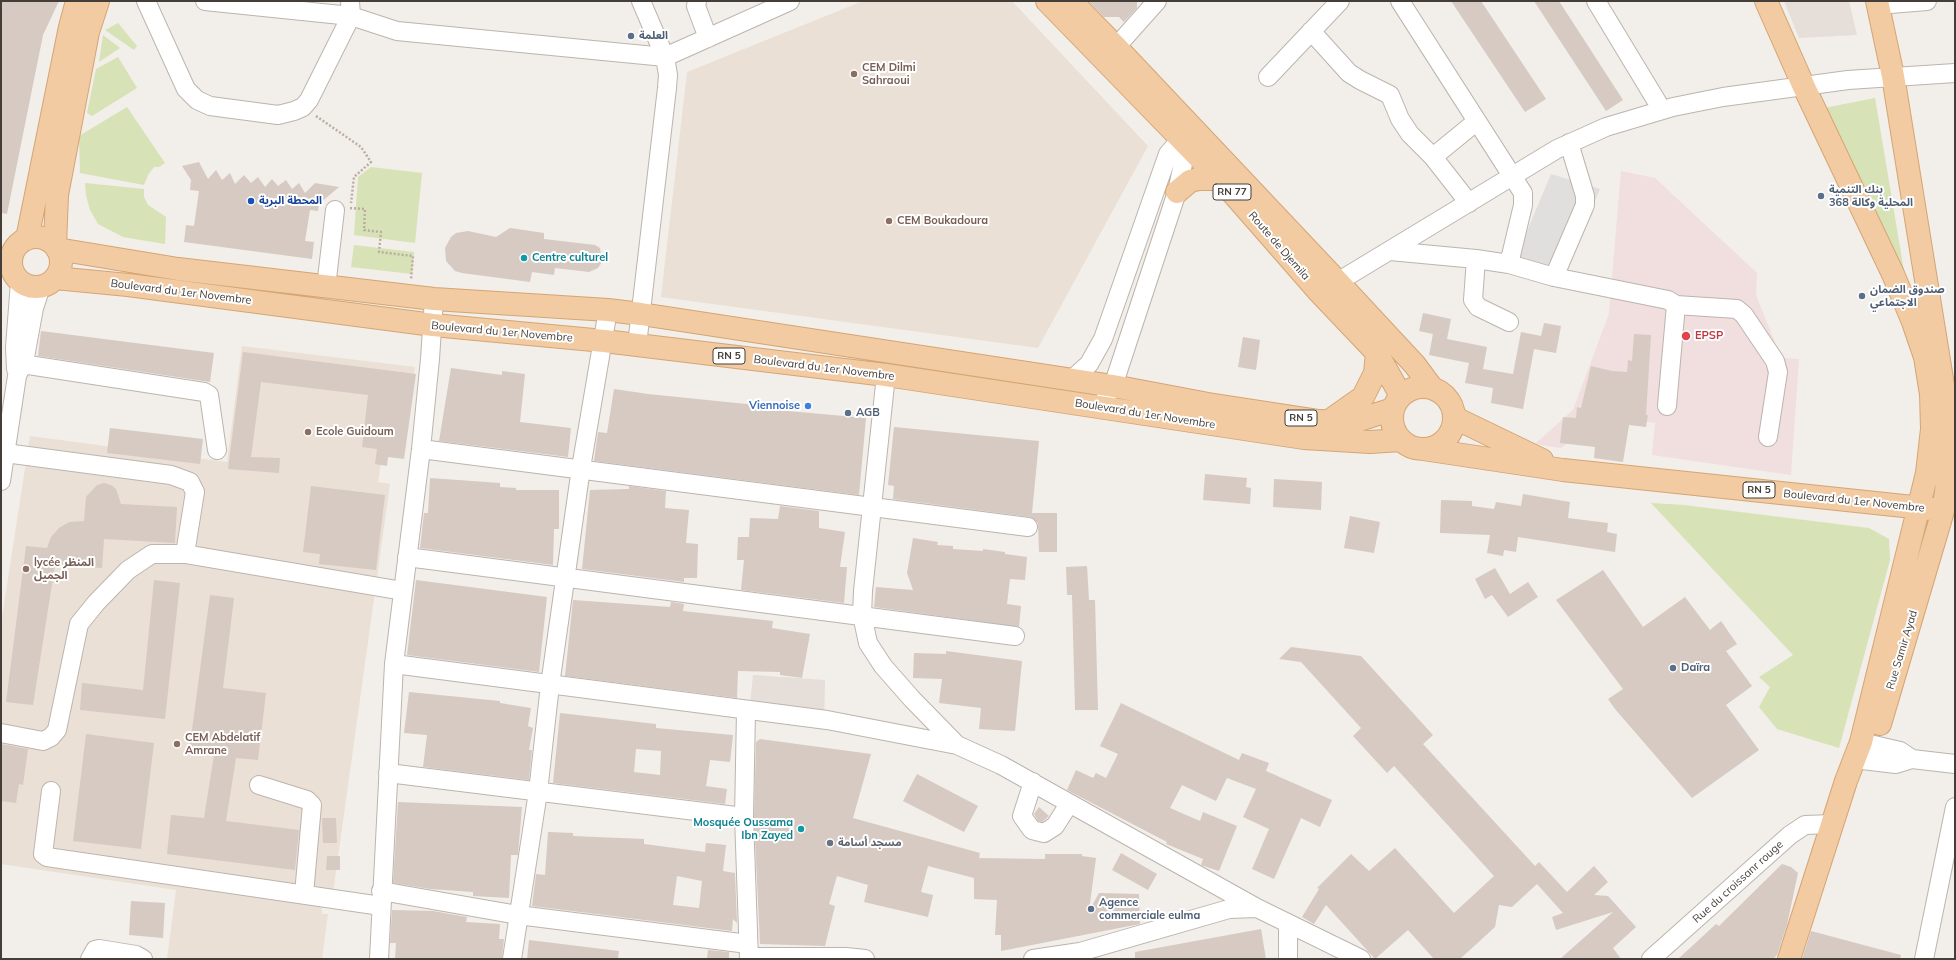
<!DOCTYPE html>
<html>
<head>
<meta charset="utf-8">
<style>
	body { margin:0 }
	#map { position:relative; width:1956px; height:960px; overflow:hidden; background:#f2eee9; font-family:Mulish,sans-serif }
	canvas { display:block }
	.frame { position:absolute; inset:0; border:2px solid #453e38; pointer-events:none }
</style>
</head>
<body>
<div id="map">
<canvas width="1956" height="960"></canvas>
<div class="frame"></div>
</div>
<script>
const g = document.querySelector('canvas').getContext('2d');
g.lineJoin = 'round';
function paint(path, color) {
  g.fillStyle = color;
  g.fill(path, 'evenodd');
}
function toPath(rows) {
  const path = new Path2D();
  for (const r of rows) {
    if (r.length === 3) {
      path.moveTo(r[0] + r[2], r[1]);
      path.arc(r[0], r[1], r[2], 0, 2 * Math.PI);
      continue;
    }
    path.moveTo(r[0], r[1]);
    for (let i = 2; i < r.length; i += 2) path.lineTo(r[i], r[i + 1]);
  }
  return path;
}
function trace(path, color, width, dash) {
  g.strokeStyle = color;
  g.lineWidth = width;
  g.lineCap = dash ? 'butt' : 'round';
  g.setLineDash(dash || []);
  g.stroke(path);
}
function label(font, color, halo, rows, align = 'center') {
  g.font = font + ' Mulish,"Noto Sans Arabic",sans-serif';
  g.lineWidth = 4;
  g.setLineDash([]);
  g.textBaseline = 'middle';
  g.strokeStyle = halo;
  g.fillStyle = color;
  for (const [text, x, y, turn = 0] of rows) {
    g.save();
    g.translate(x, y);
    g.rotate((+turn || 0) * Math.PI / 180);
    g.textAlign = isNaN(turn) ? turn : align;
    if (halo) g.strokeText(text, 0, 0);
    g.fillText(text, 0, 0);
    g.restore();
  }
}
paint(toPath([
	[1784,1,1849,1,1857,35,1799,38],
	[753,675,825,680,824,723,749,714]
]), '#e6ded8');
paint(toPath([
	[863,1,1012,1,1148,146,1038,348,661,297,687,72],
	[242,346,415,367,410,402,390,401,378,482,390,484,333,893,321,892,322,914,328,914,322,959,167,959,176,890,1,864,1,624,30,436,227,462]
]), '#eae0d5');
paint(toPath([
	[1621,171,1655,178,1757,273,1756,295,1781,358,1799,359,1791,475,1652,455,1655,423,1595,415,1592,426,1561,448,1535,444,1573,410,1609,314]
]), '#f1dedf');
paint(toPath([
	[118,23,137,46,134,50,105,30],
	[103,35,120,48,99,62],
	[118,57,137,88,92,116,87,113,96,69],
	[1875,98,1906,283,1824,108],
	[127,107,165,163,159,167,154,167,148,175,144,185,80,173,79,136],
	[371,167,422,173,415,243,354,235,358,177],
	[85,183,144,189,144,197,148,205,166,217,165,244,123,237,98,224,90,210,86,195],
	[354,245,414,252,412,274,351,267],
	[1651,503,1684,505,1869,528,1889,539,1890,560,1839,748,1777,729,1759,707,1770,687,1759,677,1793,655]
]), '#d7e2b7');
paint(toPath([
	[1551,174,1600,189,1560,284,1514,262]
]), '#e1dfdd');
paint(toPath([
	[1,1,59,1,43,35,7,214,1,213],
	[1088,1,1137,1,1137,8,1124,22,1119,17,1104,17],
	[1451,1,1481,1,1546,99,1525,112],
	[1534,1,1559,1,1623,100,1606,111],
	[199,162,208,179,216,170,222,180,230,173,235,184,244,175,251,183,258,177,265,187,272,179,278,186,286,180,292,189,299,183,305,193,315,183,339,187,319,204,318,211,310,210,305,241,314,242,312,259,184,242,186,225,194,226,199,191,190,190,191,180,182,166],
	[510,228,544,233,544,239,595,245,600,248,602,262,598,268,589,272,555,268,554,275,532,272,530,282,462,273,455,271,446,261,445,248,451,237,456,233,468,231,496,237],
	[1423,313,1451,319,1447,339,1487,347,1483,369,1513,374,1521,332,1541,336,1544,323,1561,326,1556,353,1534,349,1523,409,1491,403,1493,388,1465,383,1469,363,1429,355,1433,334,1419,331],
	[41,331,214,353,210,382,38,356],
	[1634,334,1651,335,1646,415,1648,415,1646,427,1629,425,1623,462,1594,458,1595,447,1560,443,1563,417,1576,418,1577,407,1581,408,1591,366,1612,371,1627,372,1628,360,1632,361],
	[1243,337,1260,340,1256,370,1238,367],
	[243,352,416,374,404,459,388,457,387,466,375,464,377,449,362,447,368,395,261,382,251,457,280,458,279,473,228,469],
	[451,368,502,375,502,371,525,374,520,422,571,428,568,457,439,441],
	[614,389,648,394,756,405,755,408,866,418,859,495,594,461,598,432,607,433],
	[894,427,1039,441,1032,513,1057,513,1057,552,1039,552,1038,523,1030,517,893,499,894,486,888,485],
	[110,428,203,439,200,464,107,453],
	[1205,474,1247,478,1246,487,1251,488,1250,504,1203,500],
	[430,478,500,483,500,487,516,488,516,490,559,490,559,529,554,529,553,565,420,548,424,513,428,513],
	[1274,479,1322,482,1321,510,1273,507],
	[104,483,111,485,116,489,121,504,177,507,175,543,104,539,102,568,55,565,33,705,6,702,26,546,47,548,51,537,59,528,69,522,84,521,86,497,97,485],
	[311,486,385,495,376,570,319,564,320,554,303,552],
	[629,486,666,491,665,508,689,510,686,543,698,544,697,578,684,578,684,582,582,569,590,490,629,489],
	[1523,494,1570,502,1568,518,1608,523,1607,532,1617,534,1615,552,1518,537,1516,552,1504,550,1503,556,1487,553,1490,535,1440,533,1441,500,1472,501,1472,506,1494,509,1496,502,1521,506],
	[780,506,819,511,819,528,845,532,840,567,847,567,844,603,741,590,744,560,737,560,738,537,749,537,750,518,778,519],
	[1350,516,1380,522,1374,553,1344,548],
	[913,538,938,542,937,545,953,546,953,549,983,551,983,549,1005,552,1005,554,1027,557,1025,580,1010,579,1007,604,1021,606,1019,627,874,607,876,587,913,590,907,573],
	[1087,566,1089,600,1095,600,1098,710,1075,710,1072,595,1067,595,1066,567],
	[1495,568,1510,594,1528,582,1538,597,1508,617,1492,595,1485,599,1475,579],
	[1603,570,1643,627,1685,597,1710,630,1721,621,1737,644,1726,651,1752,686,1726,705,1759,750,1692,798,1615,709,1608,699,1623,689,1556,600],
	[154,580,180,583,165,719,80,710,82,683,143,690],
	[416,580,547,597,539,672,407,655],
	[210,595,234,598,223,688,266,693,258,760,236,758,226,821,299,830,295,870,167,854,171,815,204,818,214,755,189,752],
	[573,600,670,607,671,602,684,604,683,611,773,621,772,628,810,634,802,678,780,675,780,672,738,671,737,698,565,676],
	[1291,647,1361,656,1433,735,1423,744,1535,866,1539,862,1567,892,1594,866,1608,882,1594,895,1608,896,1636,927,1613,948,1621,959,1560,959,1613,912,1556,930,1552,917,1563,913,1537,884,1512,907,1499,905,1495,927,1460,959,1434,959,1408,930,1375,959,1326,905,1314,924,1302,917,1319,889,1317,888,1351,854,1369,871,1395,848,1454,913,1494,876,1394,766,1387,773,1353,736,1361,728,1301,662,1279,659],
	[946,651,1022,661,1015,731,979,729,981,708,939,703,942,679,913,678,914,653,946,654],
	[409,692,500,701,500,703,531,708,528,726,533,728,529,750,532,750,529,780,423,767,427,735,404,733],
	[1121,703,1239,760,1242,753,1269,763,1266,771,1332,800,1320,827,1301,818,1274,879,1252,869,1269,829,1243,817,1256,789,1227,778,1216,801,1182,785,1170,808,1200,821,1203,812,1237,826,1219,871,1201,865,1203,859,1166,844,1167,842,1067,790,1076,770,1093,778,1096,773,1106,778,1118,754,1100,746],
	[560,713,656,724,656,728,733,735,730,762,710,760,706,786,727,789,725,804,553,783],
	[636,749,661,751,660,775,634,772],
	[86,734,154,743,141,849,73,841],
	[760,739,871,754,853,818,980,853,979,858,1045,859,1045,854,1082,854,1082,856,1096,858,1089,911,1099,893,1139,894,1140,924,1001,951,1001,935,995,935,997,900,974,899,974,878,928,866,921,892,933,895,928,917,864,902,868,885,837,876,829,904,835,906,825,946,760,944,754,817,756,742],
	[1,744,28,749,23,785,19,784,16,803,1,801],
	[917,774,978,806,964,832,903,801],
	[398,802,522,807,518,855,511,855,509,898,473,896,473,892,430,889,393,883],
	[1039,807,1049,816,1042,822,1038,821,1034,814],
	[322,818,336,818,337,843,323,843],
	[548,832,573,833,573,836,644,839,644,844,705,852,706,843,726,845,723,871,735,873,737,923,733,919,732,931,532,906,536,874,545,875],
	[677,876,702,881,699,908,673,905],
	[1121,853,1157,874,1148,890,1112,870],
	[327,856,340,856,340,870,326,870],
	[1782,864,1791,867,1798,873,1787,925,1777,955,1773,959,1678,959,1716,924,1719,926],
	[131,901,165,903,163,938,129,935],
	[392,910,433,911,467,917,466,922,500,924,499,939,504,939,502,959,395,959,396,943,390,943],
	[1261,929,1266,959,1135,959,1135,952],
	[1811,931,1901,955,1900,959,1802,959],
	[529,940,619,951,618,959,527,959],
	[708,950,729,952,729,959,707,959]
]), '#d6cac3');
const minor = toPath([
	[146,1,186,89,197,100,210,106,278,115,294,111,303,107,309,100,351,16,350,1],
	[205,1,351,16,397,31,665,57,641,1],
	[697,1,696,6,708,38],
	[1596,1,1662,110],
	[1878,5,1927,1],
	[1311,31,1349,73,1360,80,1390,95,1400,119,1410,134,1433,157,1469,203],
	[1116,47,1157,1],
	[1268,77,1340,1],
	[1433,157,1477,121],
	[1390,251,1476,259,1509,264,1523,205,1523,193,1400,1],
	[1476,259,1473,300,1478,307,1509,322],
	[1509,264,1554,277,1668,300,1676,305,1667,406],
	[1554,277,1585,205,1585,196,1569,143],
	[326,287,335,210],
	[1326,289,1557,149,1606,127,1673,107,1723,97,1848,80,1955,73],
	[1676,305,1737,309,1744,315,1775,361,1778,372,1768,437],
	[637,345,667,88,668,75,665,57,790,1],
	[22,364,204,392,209,395,217,450],
	[16,369,15,347,20,282],
	[886,375,863,591,862,615,868,643,883,666,912,699,957,745,1001,765,1257,908,1361,959],
	[1070,381,1089,364,1103,339,1168,154,1175,146,1192,138],
	[1106,397,1113,386,1177,192,1184,159,1181,134],
	[421,449,1028,527],
	[5,453,171,475,190,482,195,492,185,554],
	[1,481,17,376,25,357,34,308,41,287],
	[407,557,1015,636],
	[394,664,827,720,957,745],
	[746,711,744,817,749,959],
	[1,733,43,741,51,737,57,730,79,624,96,603,128,570,152,554,185,554,403,591],
	[1861,742,1900,751,1912,759,1955,764],
	[1854,759,1896,764,1912,759],
	[388,773,744,817],
	[1033,782,1022,816,1032,830,1044,833,1055,826,1069,804],
	[259,785,307,800,312,805,304,894],
	[51,791,43,854,47,857,381,906],
	[381,891,518,915,748,944],
	[749,957,846,957,865,959],
	[90,959,95,950,99,949,136,955,143,959],
	[379,959,394,664,421,449,430,359,434,299],
	[512,959,538,792,550,685,581,468,608,310],
	[1033,959,1080,952,1229,909,1257,908],
	[1288,959,1288,923],
	[1651,959,1790,835,1805,825,1833,824],
	[1924,959,1955,807]
]);
const major = toPath([
	[1047,1,1223,182,1320,293,1377,353,1401,396],
	[1071,1,1116,47,1337,281,1415,365,1432,388],
	[1766,1,1804,87,1893,274,1913,322,1925,357,1931,394,1932,429,1927,473,1861,742,1846,781,1789,959],
	[1877,1,1893,76,1948,416,1950,445,1946,492,1943,511,1880,724],
	[1177,192,1190,181,1198,179,1215,179,1223,182],
	[36,262,25],
	[27,239,70,27,77,1],
	[55,245,57,195,88,32,98,1],
	[57,249,178,269,434,299,608,310,641,314,1113,386,1208,404,1319,421,1342,422,1359,420,1393,409],
	[55,278,128,285,433,325,604,341,886,375,1304,438,1370,442,1401,440],
	[1423,418,31],
	[1455,418,1542,460],
	[1329,421,1363,397,1375,373,1377,353],
	[1423,449,1563,470,1932,509]
]);
trace(minor, '#bdb4ad', 20);
trace(major, '#d5a574', 24);
trace(toPath([
	[316,116,361,147,371,162,354,177,351,203],
	[350,208,365,209,364,230,381,232,379,252,413,256,411,279]
]), '#bdada0', 2.5, [2, 2]);
trace(minor, '#fff', 18);
trace(major, '#f2cba2', 22);
for (const [x, y, r, color] of [
	[631,36,4,"#5c6f8a"],
	[854,74,4,"#8d6e63"],
	[1821,196,4,"#5c6f8a"],
	[251,201,4,"#1a4fb4"],
	[889,221,4,"#8d6e63"],
	[524,258,4,"#0f9aa8"],
	[1862,296,4,"#5c6f8a"],
	[1686,336,5,"#e0444e"],
	[808,406,4,"#3f7fe0"],
	[848,413,4,"#5c6f8a"],
	[308,432,4,"#8d6e63"],
	[26,569,4,"#8d6e63"],
	[1673,668,4,"#5c6f8a"],
	[177,744,4,"#8d6e63"],
	[801,829,4,"#0f9aa8"],
	[830,843,4,"#6b7280"],
	[1091,909,4,"#5c6f8a"]
]) {
  const dot = new Path2D();
  dot.arc(x, y, r, 0, 2 * Math.PI);
  g.fillStyle = color;
  g.fill(dot);
  trace(dot, '#fff', 1.5);
}
for (const [x, y, w] of [
	[1232,192,38],
	[729,356,32],
	[1301,418,32],
	[1759,490,32]
]) {
  const box = new Path2D();
  box.roundRect(x - w / 2, y - 8, w, 16, 3);
  g.fillStyle = '#fff';
  g.fill(box);
  trace(box, '#453e38', 1);
}
label('bold 10px', '#453e38', null, [
	["RN 77",1232,192],
	["RN 5",729,356],
	["RN 5",1301,418],
	["RN 5",1759,490]
]);
label('bold 11px', '#4e5e75', '#fff', [
	["العلمة",639,36],
	["بنك التنمية",1829,190],
	["المحلية وكالة 368",1829,203],
	["صندوق الضمان",1870,290],
	["الاجتماعي",1870,303],
	["AGB",856,413],
	["Daïra",1681,668],
	["Agence",1099,903],
	["commerciale eulma",1099,916]
], 'left');
label('bold 11px', '#785e54', '#fff', [
	["CEM Dilmi",862,68],
	["Sahraoui",862,81],
	["CEM Boukadoura",897,221],
	["Ecole Guidoum",316,432],
	["lycée المنظر",34,563],
	["الجميل",34,576],
	["CEM Abdelatif",185,738],
	["Amrane",185,751]
], 'left');
label('bold 11px', '#164399', '#fff', [
	["المحطة البرية",259,201]
], 'left');
label('11px', '#453e38', '#fff', [
	["Route de Djemila",1279,246,49],
	["Boulevard du 1er Novembre",181,292,7],
	["Boulevard du 1er Novembre",502,332,5],
	["Boulevard du 1er Novembre",824,368,7],
	["Boulevard du 1er Novembre",1145,414,9],
	["Boulevard du 1er Novembre",1854,501,6],
	["Rue Samir Ayad",1902,650,-73],
	["Rue du croissanr rouge",1738,882,-42]
]);
label('bold 11px', '#0d838f', '#fff', [
	["Centre culturel",532,258],
	["Mosquée Oussama",793,823,"right"],
	["Ibn Zayed",793,836,"right"]
], 'left');
label('bold 11px', '#be3a42', '#fff', [
	["EPSP",1695,336]
], 'left');
label('bold 11px', '#366cbe', '#fff', [
	["Viennoise",800,406]
], 'right');
label('bold 11px', '#5b616d', '#fff', [
	["مسجد أسامة",838,843]
], 'left');
</script>
</body>
</html>
